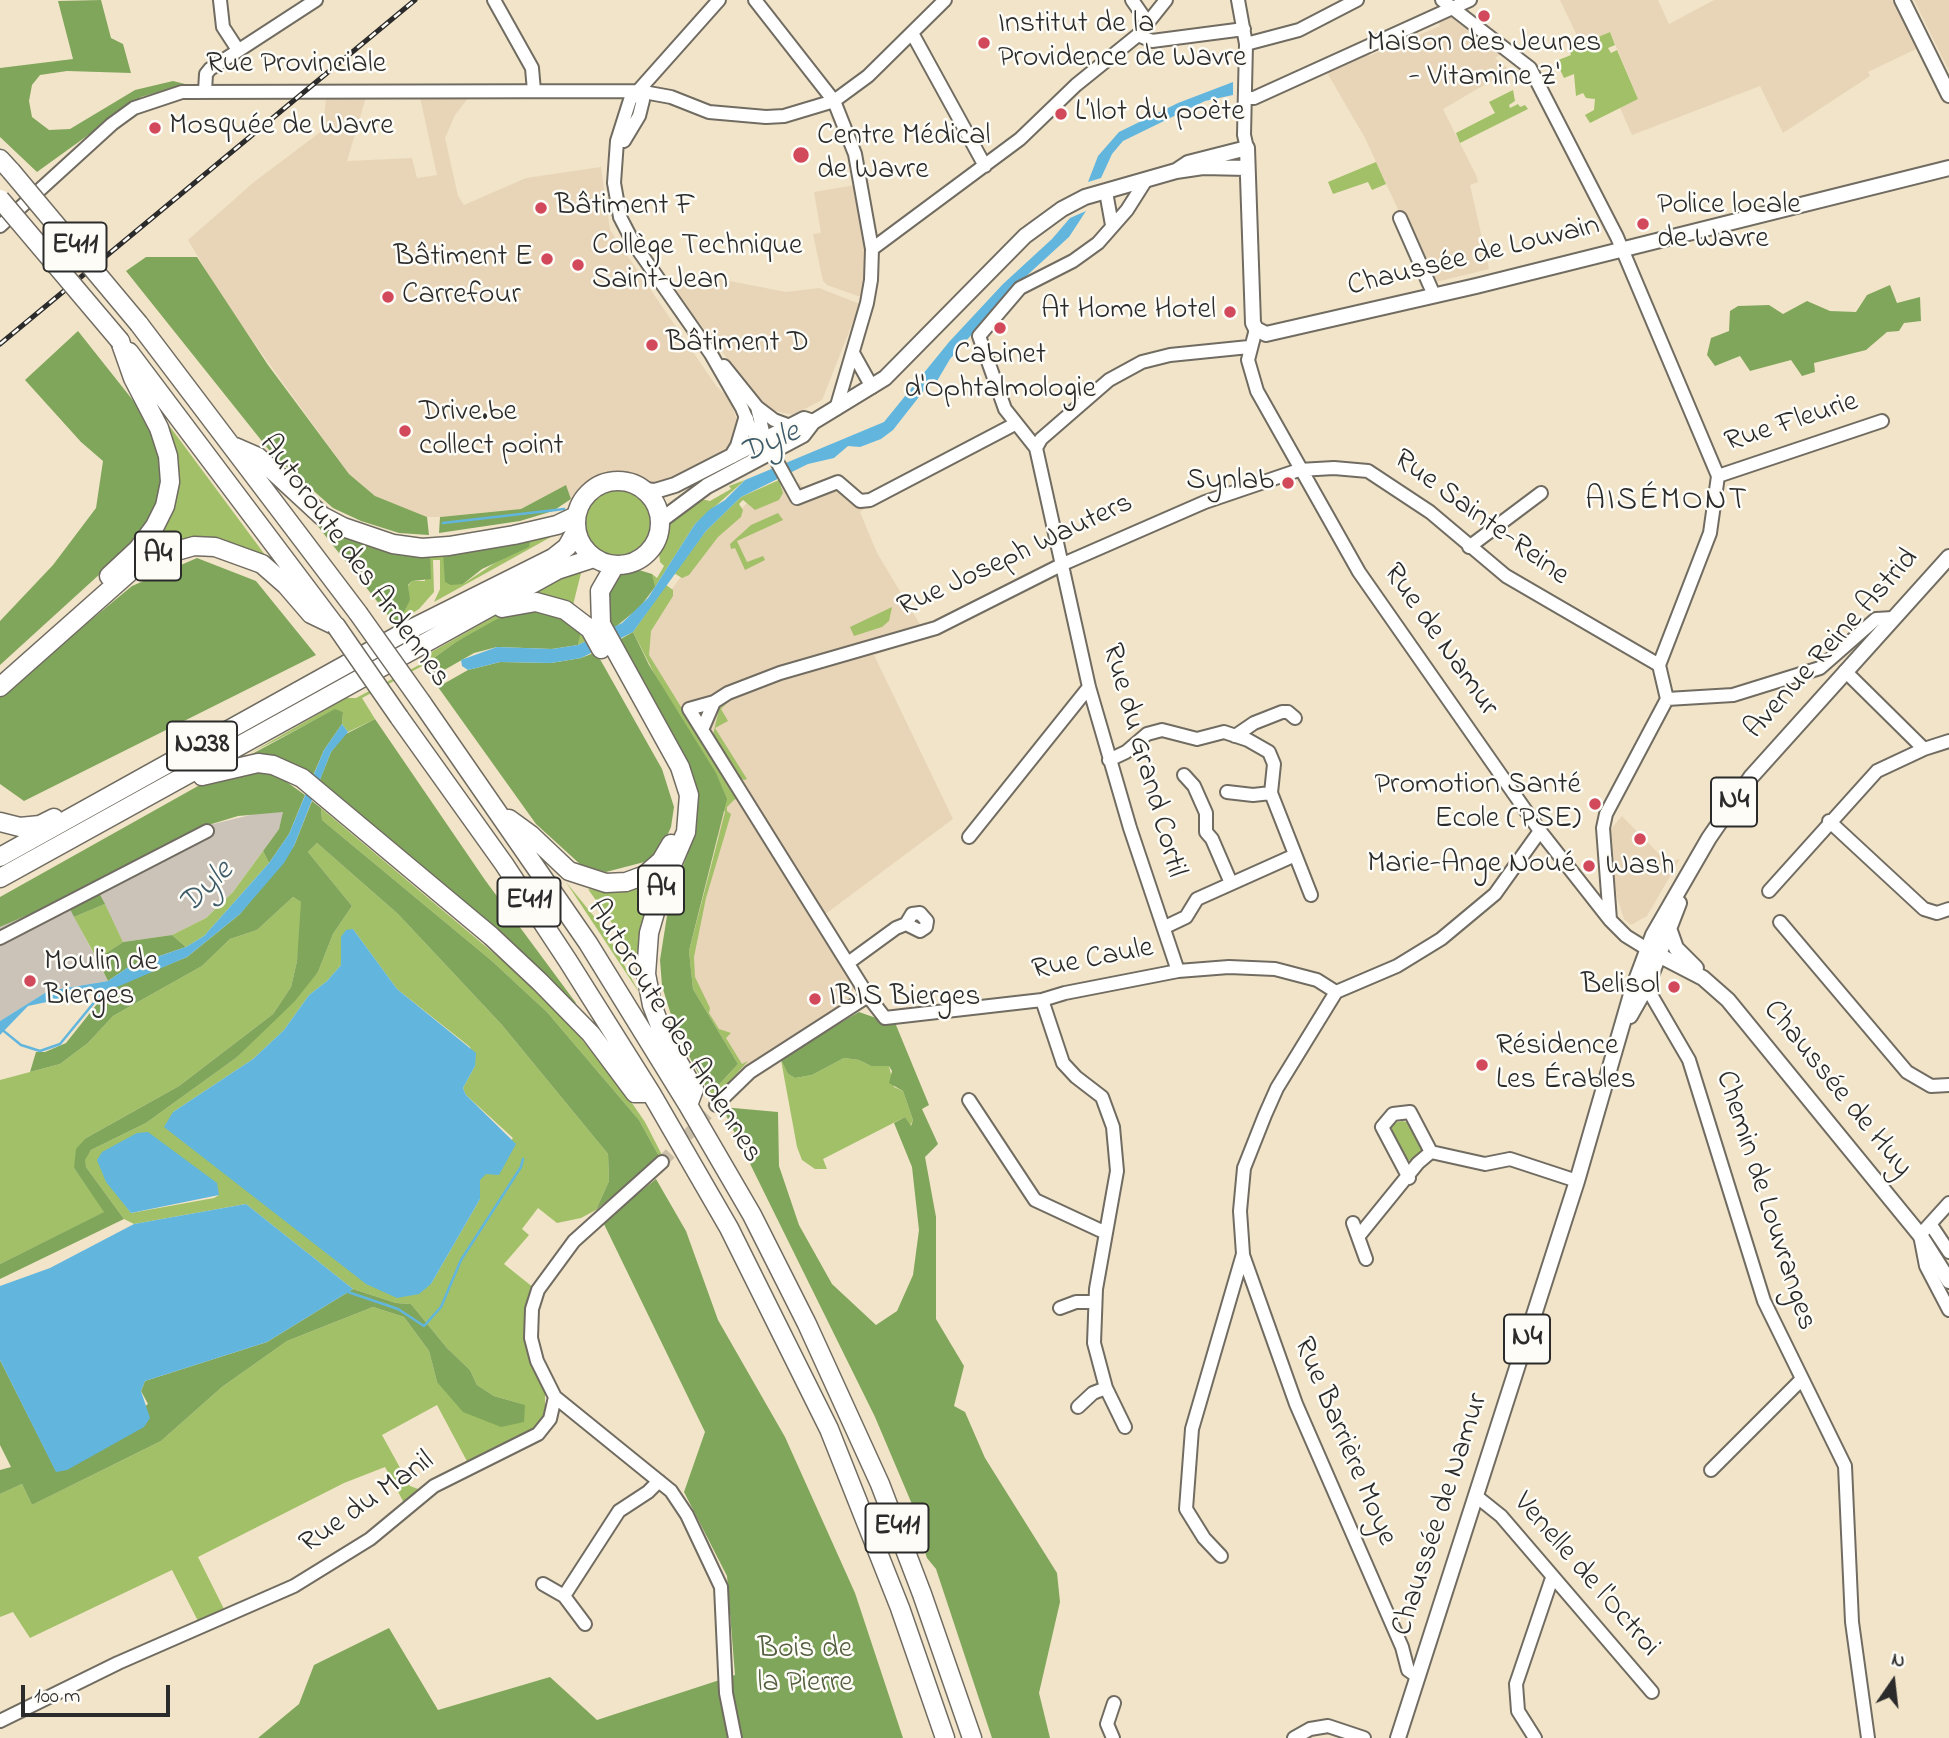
<!DOCTYPE html>
<html>
<head>
<meta charset="utf-8">
<style>
	body { margin:0 }
	#map { position:relative; width:1949px; height:1738px; overflow:hidden; background:#f2e4c8; font-family:"Indie Flower",sans-serif }
	canvas { display:block }
	.north { position:absolute; left:1858px; top:1647px; width:70px; height:70px; -webkit-text-stroke:5px #fdfcf7; paint-order:stroke; rotate:14deg; font-size:19px; font-weight:700; line-height:28px; text-align:center; color:#2b2b2b }
	.north::after { content:''; display:block; margin:auto; width:24px; height:32px; background:#2b2b2b; clip-path:polygon(50% 0,100% 100%,50% 72%,0 100%) }
	.scale { position:absolute; left:21px; top:1685px; width:149px; height:32px; box-sizing:border-box; border:4px solid #2b2b2b; border-top:0; padding-left:9px; font-size:21px; line-height:24px; white-space:nowrap; color:#2b2b2b; -webkit-text-stroke:5px #fdfcf7; paint-order:stroke }
</style>
</head>
<body>
<div id="map">
<canvas width="1949" height="1738"></canvas>
<div class="north">N</div>
<div class="scale">100 m</div>
</div>
<script>
const g = document.querySelector('canvas').getContext('2d');
g.lineJoin = 'round';
function paint(path, color) {
  g.fillStyle = color;
  g.fill(path, 'evenodd');
}
function toPath(rows) {
  const path = new Path2D();
  for (const r of rows) {
    if (r.length === 3) {
      path.moveTo(r[0] + r[2], r[1]);
      path.arc(r[0], r[1], r[2], 0, 2 * Math.PI);
      continue;
    }
    path.moveTo(r[0], r[1]);
    for (let i = 2; i < r.length; i += 2) path.lineTo(r[i], r[i + 1]);
  }
  return path;
}
function trace(path, color, width, dash) {
  g.strokeStyle = color;
  g.lineWidth = width;
  g.lineCap = dash ? 'butt' : 'round';
  g.setLineDash(dash || []);
  g.stroke(path);
}
function label(font, color, halo, rows, align = 'center') {
  g.font = font + ' "Indie Flower",sans-serif';
  g.lineWidth = 5;
  g.setLineDash([]);
  g.textBaseline = 'middle';
  g.strokeStyle = halo;
  g.fillStyle = color;
  for (const [text, x, y, turn = 0] of rows) {
    g.save();
    g.translate(x, y);
    g.rotate((+turn || 0) * Math.PI / 180);
    g.textAlign = isNaN(turn) ? turn : align;
    if (halo) g.strokeText(text, 0, 0);
    g.fillText(text, 0, 0);
    g.restore();
  }
}
paint(toPath([
	[1560,0,1658,0,1669,24,1714,0,1892,0,1916,49,1868,72,1870,76,1783,133,1760,86,1632,135,1620,108,1638,99,1610,32,1581,44],
	[1914,0,1949,0,1949,71],
	[1451,17,1504,52,1495,58,1510,70,1443,109,1476,175,1478,182,1470,185,1489,269,1432,283,1365,138,1325,69,1367,52,1369,56,1440,26,1438,22],
	[366,97,347,161,412,158,417,178,437,175,420,97,469,97,455,115,445,138,458,196,464,205,526,178,601,167,610,230,717,387,729,398,739,426,736,442,727,453,662,483,648,483,620,474,606,475,571,499,566,486,521,509,440,517,427,517,401,510,375,496,349,474,228,307,188,240,254,182,323,130,326,98],
	[856,185,867,255,865,286,862,296,858,296,827,285,823,281,813,234,821,233,814,192],
	[699,275,786,292,819,288,860,304,822,400,793,415,766,409,675,291],
	[838,476,848,480,861,494,866,508,860,512,877,553,927,636,874,655,953,819,816,921,854,986,852,1001,742,1070,693,989,689,951,719,839,673,706,636,638,702,548,747,503,783,487,784,490,800,483,804,489],
	[1622,816,1667,862,1680,859,1647,916,1631,925,1624,919,1617,897,1612,866,1610,830]
]), '#e8d5b7');
paint(toPath([
	[263,812,284,812,279,829,233,892,206,918,172,935,123,942,95,885,205,826],
	[65,899,108,981,48,991,0,1021,0,927]
]), '#cbc3b8');
paint(toPath([
	[1610,32,1615,45,1608,48,1611,53,1617,50,1638,99,1590,123,1585,115,1594,110,1595,99,1586,98,1583,93,1576,96,1574,74,1564,78,1556,61,1571,55,1569,49],
	[1513,90,1515,101,1509,105,1510,108,1518,104,1520,107,1525,105,1528,109,1460,143,1456,133,1495,113,1489,102],
	[1376,162,1386,184,1372,190,1368,182,1333,194,1328,182],
	[165,420,274,567,254,555,150,553,144,548,177,457],
	[745,480,695,524,655,587,652,585,652,574,657,578,664,566,660,562,659,553,672,515,701,499,710,501,731,489,729,486],
	[779,480,783,493,779,500,755,510,743,500,739,504,743,510,741,517,718,537,689,575,682,578,674,573,706,531,741,497],
	[618,523,32],
	[778,513,783,520,737,541,747,562,763,556,765,560,745,570,735,548,731,549,730,544,751,525],
	[558,533,434,602,440,589,440,560,433,560,434,592,419,609,399,622,409,600,408,586,412,581,425,581,430,553,443,552,463,584,504,557,524,539],
	[583,565,572,609,522,596],
	[666,585,673,590,673,596,651,631,649,655,739,801,735,799,727,807,727,811,731,814,706,898,694,957,695,977,710,1008,709,1013,719,1029,731,1033,726,1038,742,1064,748,1061,715,1098,707,1089,714,1090,738,1064,693,989,689,951,725,812,633,632],
	[539,606,576,621,587,635,611,624,613,629,578,645,580,630,558,615,530,610,515,612,456,642,424,665,362,698,375,719,348,732,342,724,343,712,335,710,249,754,346,698,356,698,423,663,428,654,504,611],
	[892,607,889,621,882,627,854,636,850,627],
	[731,699,721,709,728,721,715,728,747,779,744,780,739,777,713,735,719,709],
	[321,808,534,987,579,1036,623,1090,645,1122,662,1155,660,1158,639,1120,547,1012,492,961,322,820],
	[317,843,398,914,502,1025,608,1154,609,1181,596,1210,581,1218,557,1223,538,1208,522,1229,529,1235,504,1264,534,1288,525,1326,529,1350,545,1386,545,1415,536,1428,469,1465,437,1405,382,1435,410,1486,421,1490,404,1503,385,1467,344,1483,198,1557,225,1611,199,1623,172,1570,30,1638,13,1612,0,1617,0,1494,22,1484,32,1505,161,1441,222,1387,287,1341,373,1307,404,1317,429,1351,437,1382,525,1405,494,1396,477,1385,470,1370,447,1348,411,1304,396,1303,353,1289,246,1204,134,1224,124,1219,86,1167,84,1160,91,1150,146,1123,236,1058,318,972,333,934,352,906,308,852],
	[353,929,397,989,470,1047,475,1066,463,1088,466,1095,513,1138,479,1180,480,1199,431,1284,173,1112,253,1059,284,1030,309,995,327,981,341,965,341,937],
	[219,1195,214,1198,131,1213,121,1199],
	[263,851,269,863,204,936,186,947,172,935,206,918,233,892],
	[654,879,642,923,637,959,588,889,604,891,644,884],
	[566,882,605,930,640,994],
	[293,897,301,902,302,916,297,961,291,987,273,1014,179,1086,86,1138,74,1168,105,1212,0,1264,0,1080,60,1064,88,1043,113,1016,202,966,230,939,257,930],
	[105,904,123,942,97,959,74,917],
	[844,1058,859,1060,871,1066,889,1066,894,1087,903,1091,913,1120,910,1126,905,1117,823,1159,827,1169,815,1169,802,1160,797,1147,781,1060,788,1074,795,1078,812,1075],
	[1403,1121,1409,1123,1423,1146,1422,1154,1411,1161,1403,1158,1390,1134,1393,1123]
]), '#a1c068');
paint(toPath([
	[101,0,111,38,123,44,131,73,67,71,40,75,32,85,29,101,32,117,49,130,70,129,135,90,173,81,185,84,141,97,37,172,0,137,0,68,73,59,58,1],
	[146,257,197,257,268,365,349,474,375,496,427,517,429,535,399,533,361,521,333,508,273,455,126,271],
	[1890,285,1897,303,1920,297,1921,321,1904,323,1899,331,1887,332,1866,350,1814,363,1815,372,1802,376,1791,360,1750,371,1740,356,1715,366,1707,355,1711,338,1729,331,1730,311,1738,306,1769,305,1783,314,1807,301,1830,311,1856,312,1867,295],
	[78,331,143,413,159,450,161,487,153,513,135,542,0,665,0,621,53,565,96,508,103,461,81,442,25,380],
	[566,485,571,499,553,511,520,521,439,533,440,517,521,509],
	[309,515,362,543,386,550,430,553,431,579,412,581,408,585,410,600,399,622,395,624],
	[524,539,530,542,529,547,482,569,463,584,451,585,445,582,443,552],
	[197,558,256,581,316,655,24,801,0,784,0,695,132,586],
	[639,570,652,574,655,587,640,607,613,629,609,621,607,595,620,574],
	[530,610,558,615,581,630,578,645,552,649,497,647,474,653,432,677,424,665,456,642,497,619],
	[633,632,649,665,716,773,727,799,689,951,693,989,738,1064,714,1090,707,1089,677,1034,662,986,660,960,669,903,693,840,697,819,696,790,619,640],
	[596,652,662,769,674,807,671,827,663,845,648,861,606,872,581,865,536,824,438,687,468,670,500,662,551,663,581,658],
	[335,709,343,712,342,724,324,750,312,778,269,758,252,754],
	[375,719,485,880,576,1003,570,1004,319,782,331,752,344,735],
	[254,769,274,773,305,795,289,834,269,863,263,851,279,829,283,812,238,816,205,826,95,885,105,904,74,917,65,899,0,927,0,897,198,786,218,778],
	[312,801,321,808,322,820,492,961,547,1012,639,1120,660,1158,596,1210,609,1181,608,1154,502,1025,398,914,317,843,308,852,352,906,333,934,318,972,294,1002,236,1058,146,1123,91,1150,85,1160,86,1167,124,1219,0,1279,0,1264,104,1212,74,1168,76,1149,86,1138,179,1086,273,1014,291,987,297,961,301,902,293,897,257,930,230,939,202,966,113,1016,88,1043,60,1064,30,1072,36,1052,45,1052,66,1043,109,989,187,957,240,914,294,846],
	[172,935,186,947,130,966,108,981,97,959,123,942],
	[859,1012,896,1025,929,1105,922,1109,938,1144,925,1157,936,1217,936,1319,964,1366,954,1406,965,1412,985,1458,1057,1573,1060,1602,1039,1693,1050,1738,992,1738,936,1569,927,1558,915,1524,917,1516,875,1417,722,1107,778,1112,779,1166,799,1225,832,1284,876,1325,897,1311,913,1275,919,1230,912,1167,894,1123,905,1117,911,1126,913,1120,903,1091,889,1083,892,1071,889,1066,871,1066,859,1060,844,1058,812,1075,795,1078,788,1074,781,1060,785,1055],
	[656,1179,686,1231,718,1320,785,1437,855,1593,903,1738,258,1738,299,1704,314,1665,389,1628,438,1710,550,1677,597,1720,735,1675,727,1576,684,1492,705,1432,603,1222],
	[353,1289,396,1303,411,1304,447,1348,470,1370,477,1385,494,1396,525,1405,524,1422,501,1427,463,1412,437,1382,429,1351,404,1317,373,1307,287,1341,222,1387,161,1441,32,1505,22,1484,0,1494,0,1470,11,1467,0,1445,0,1360,56,1471,148,1404,141,1391,145,1381,267,1342]
]), '#80a65c');
paint(toPath([
	[1233,82,1233,95,1205,101,1123,141,1112,154,1101,178,1088,182,1098,156,1119,132,1178,103],
	[1086,211,1069,237,1011,290,950,359,937,381,933,379,893,430,881,439,860,447,848,446,834,458,808,464,741,497,706,531,633,632,581,658,551,663,500,662,468,670,462,666,461,660,497,647,552,649,578,645,622,623,648,598,695,524,709,510,725,500,745,480,884,422,949,342,1003,284,1052,239,1070,218],
	[342,724,348,732,331,752,294,846,284,863,240,914,187,957,117,987,28,1006,0,1035,0,1021,48,991,108,981,130,966,186,947,204,936,269,863,289,834,324,750],
	[353,929,397,989,476,1053,475,1066,463,1088,466,1095,516,1144,499,1175,486,1174,480,1180,480,1199,431,1284,419,1294,397,1298,366,1284,164,1127,173,1112,253,1059,284,1030,309,995,327,981,341,965,341,937,346,930],
	[148,1132,217,1183,219,1195,131,1213,106,1182,97,1160,102,1152,137,1133],
	[246,1204,353,1289,267,1342,145,1381,141,1391,150,1418,144,1427,67,1470,56,1472,0,1360,0,1286,50,1268,134,1224]
]), '#62b6de');
trace(toPath([
	[443,523,564,509],
	[0,1028,21,1045,40,1051,60,1044,106,988],
	[348,1292,398,1309,424,1326,441,1307,461,1260,521,1167,523,1159]
]), '#62b6de', 2.5);
trace(toPath([
	[662,1162,716,1105]
]), '#cabfa9', 12, [12, 6]);
const minor = toPath([
	[220,0,223,27,238,50],
	[494,0,532,68,534,91],
	[719,0,630,100,617,141,614,183,620,217,634,244,711,354,742,408,751,430,765,440],
	[755,0,834,101,855,154,872,249,871,280,867,303,836,409],
	[1132,0,1148,23],
	[1238,0,1246,44,1244,135,1247,148],
	[1442,0,1530,68,1617,237,1718,476,1710,533,1659,665,1667,699,1606,814,1603,828,1610,920],
	[912,33,985,166],
	[1138,35,1152,41,1244,29],
	[1246,44,1299,30,1357,0],
	[205,91,206,74,210,69,316,0],
	[1247,98,1254,98,1470,0],
	[624,141,639,116,643,100,638,91],
	[1146,180,1127,210,1098,243,1073,261,1020,288,979,336,1005,409,1036,448,1089,687,1130,828,1178,971],
	[1106,192,1112,225],
	[1400,218,1434,295],
	[0,226,112,124,134,108,182,92,638,91,671,97,709,112,766,117,784,116,834,101,868,76,945,0],
	[872,249,1020,139,1076,85,1138,35,1166,0],
	[1256,329,1248,360,1257,391,1359,572,1540,831,1610,920,1626,936,1647,949],
	[853,353,872,387],
	[724,366,757,407,765,440,797,498,838,482,860,501,870,500,1015,424],
	[757,407,774,420,790,426],
	[1036,448,1041,439,1109,380,1142,362,1170,355,1249,347],
	[1718,476,1882,421],
	[1469,547,1541,493],
	[1845,671,1924,749],
	[1667,699,1733,695,1820,668,1876,619,1893,618],
	[702,730,714,702],
	[1235,736,1254,723,1282,712,1288,712,1295,718],
	[1109,760,1126,752,1147,734,1162,730,1197,739,1224,732,1248,740,1269,752,1274,764,1271,793,1311,895],
	[1184,775,1194,786,1206,813,1206,832,1212,839,1231,883],
	[1227,792,1253,795,1271,793],
	[1829,821,1924,909,1937,913,1949,909],
	[969,837,1089,687],
	[1769,891,1877,771,1924,749,1949,741],
	[1780,922,1907,1072,1931,1086,1949,1085],
	[1165,927,1186,917,1197,899,1293,856],
	[0,938,207,831],
	[848,963,896,928,906,924,912,914,920,913,927,921,926,927,920,931,906,924],
	[1643,981,1689,1060,1764,1301,1845,1466,1852,1622,1868,1738],
	[1336,992,1317,980,1275,969,1229,967,1178,971,1065,993,1042,1000,885,1018,868,996,689,709,714,702,728,693,780,673,936,628,1063,564,1205,502,1299,470,1334,468,1368,471,1430,512,1506,576,1659,665],
	[1042,1000,1063,1063,1076,1077,1102,1097,1113,1127,1117,1171,1096,1289,1094,1343,1106,1388,1125,1427],
	[969,1100,1035,1200,1106,1233],
	[716,1105,750,1072,868,996],
	[1409,1178,1382,1127,1393,1114,1410,1112,1431,1152],
	[1949,1203,1920,1235,1926,1266,1949,1310],
	[1353,1223,1366,1259],
	[1931,1225,1949,1252],
	[1358,1237,1418,1163,1431,1152,1485,1164,1510,1159,1577,1181],
	[1243,1255,1296,1404,1402,1647,1408,1670,1418,1677],
	[1060,1308,1076,1302,1094,1302],
	[555,1397,671,1491,687,1515,721,1587,726,1693,735,1738],
	[1078,1407,1093,1393,1106,1388],
	[1711,1470,1801,1380],
	[1476,1496,1501,1516,1652,1692],
	[1221,1556,1204,1538,1186,1509,1192,1429,1243,1254,1240,1211,1244,1168,1265,1115,1277,1088,1336,992,1397,966,1441,939,1495,894,1540,831],
	[543,1584,564,1596,619,1511,648,1492,659,1481],
	[564,1596,585,1624],
	[0,1721,118,1663,294,1586,370,1539,434,1486,538,1434,550,1419,555,1397,537,1361,531,1338,532,1309,538,1290,574,1241,662,1162],
	[1113,1738,1107,1724,1114,1703],
	[1294,1738,1310,1729,1328,1726,1364,1738],
	[1535,1738,1518,1711,1516,1684,1552,1578]
]);
const major = toPath([
	[1902,0,1949,95],
	[1176,171,1188,163,1247,148,1253,323,1256,329,1266,334,1476,286,1949,168],
	[732,456,738,446,746,419],
	[643,490,655,491,675,485,804,419,813,422],
	[660,521,707,486,803,435,813,422,885,378,1025,236,1062,209,1085,197,1176,171,1203,167,1247,168],
	[1670,931,1676,948,1696,968],
	[1647,949,1703,978,1728,1000,1920,1235,1949,1281],
	[1630,1016,1647,986,1679,903],
	[1398,1738,1577,1181,1632,991,1653,935,1709,838,1751,777,1949,557]
]);
const highway = toPath([
	[0,159,11,171],
	[139,324,358,613],
	[129,352,333,623],
	[235,447,258,457,322,516,343,527,393,544,422,548,449,546,514,535,557,525,576,516],
	[618,523,42],
	[615,565,600,591,601,624,680,767,689,795,686,832,662,888,649,933,646,974,652,1005,665,1039,694,1089,688,1105],
	[109,576,138,549,155,526,165,506,170,482,168,456,159,428,133,378,120,341],
	[502,608,536,602,565,610,590,629,601,649],
	[0,687,132,570,152,558,194,546,215,547,262,564,286,585,311,614,336,626],
	[422,703,588,943,688,1105,752,1215,807,1324,880,1484,922,1594,972,1738],
	[399,717,504,864,568,961,651,1093,729,1228,829,1429,900,1608,945,1738],
	[202,776,258,763,273,765,302,778,491,936,540,982,591,1034,635,1093,651,1093],
	[509,819,531,835,569,871,606,883,626,882,645,875,661,861,671,844],
	[0,822,20,827,40,825,54,818],
	[0,857,403,633,553,558,567,547,576,531],
	[0,878,557,570,594,558]
]);
trace(minor, '#716c62', 16);
trace(major, '#716c62', 18);
trace(highway, '#716c62', 21);
trace(minor, '#fff', 12);
trace(major, '#fff', 14);
trace(highway, '#fff', 18);
const rail = toPath([
	[0,344,415,0]
]);
trace(rail, '#2b2b2b', 5);
trace(rail, '#fdfcf7', 2.5, [8]);
const highwayBridge = toPath([
	[11,171,139,324],
	[0,199,120,341],
	[358,613,422,703],
	[336,626,399,717]
]);
trace(highwayBridge, '#716c62', 21, []);
trace(highwayBridge, '#fff', 18);
for (const [x, y, r, color] of [
	[1484,16,7,"#d1495b"],
	[984,43,7,"#d1495b"],
	[1061,114,7,"#d1495b"],
	[155,128,7,"#d1495b"],
	[801,155,9,"#d1495b"],
	[541,208,7,"#d1495b"],
	[1643,224,7,"#d1495b"],
	[547,259,7,"#d1495b"],
	[578,265,7,"#d1495b"],
	[388,297,7,"#d1495b"],
	[1230,312,7,"#d1495b"],
	[1000,328,7,"#d1495b"],
	[652,345,7,"#d1495b"],
	[405,431,7,"#d1495b"],
	[1288,483,7,"#d1495b"],
	[1595,804,7,"#d1495b"],
	[1640,839,7,"#d1495b"],
	[1589,866,7,"#d1495b"],
	[30,981,7,"#d1495b"],
	[1674,987,7,"#d1495b"],
	[815,999,7,"#d1495b"],
	[1482,1065,7,"#d1495b"]
]) {
  const dot = new Path2D();
  dot.arc(x, y, r, 0, 2 * Math.PI);
  g.fillStyle = color;
  g.fill(dot);
  trace(dot, '#fdfcf7', 2.5);
}
for (const [x, y, w] of [
	[75,247,63],
	[158,556,46],
	[202,746,70],
	[1734,802,46],
	[661,890,46],
	[529,902,63],
	[1527,1339,46],
	[897,1528,63]
]) {
  const box = new Path2D();
  box.roundRect(x - w / 2, y - 24.5, w, 49, 5);
  g.fillStyle = '#fdfcf7';
  g.fill(box);
  trace(box, '#2b2b2b', 2);
}
label('bold 28px', '#2b2b2b', null, [
	["E411",75,247],
	["A4",158,556],
	["N238",202,746],
	["N4",1734,802],
	["A4",661,890],
	["E411",529,902],
	["N4",1527,1339],
	["E411",897,1528]
]);
label('30px', '#2b2b2b', '#fdfcf7', [
	["Institut de la",998,26],
	["Providence de Wavre",998,60],
	["Maison des Jeunes",1484,45,"center"],
	["- Vitamine Z'",1484,79,"center"],
	["L’Ilot du poète",1075,114],
	["Mosquée de Wavre",169,128],
	["Centre Médical",817,138],
	["de Wavre",817,172],
	["Police locale",1657,207],
	["de Wavre",1657,241],
	["Bâtiment F",555,208],
	["Collège Technique",592,248],
	["Saint-Jean",592,282],
	["Bâtiment E",533,259,"right"],
	["Carrefour",402,297],
	["At Home Hotel",1216,312,"right"],
	["Bâtiment D",666,345],
	["Cabinet",1000,357,"center"],
	["d'Ophtalmologie",1000,391,"center"],
	["Drive.be",419,414],
	["collect point",419,448],
	["Synlab",1274,483,"right"],
	["Promotion Santé",1581,787,"right"],
	["Ecole (PSE)",1581,821,"right"],
	["Marie-Ange Noué",1575,866,"right"],
	["Wash",1640,868,"center"],
	["Moulin de",44,964],
	["Bierges",44,998],
	["Belisol",1660,987,"right"],
	["IBIS Bierges",829,999],
	["Résidence",1496,1048],
	["Les Érables",1496,1082]
], 'left');
label('30px', '#2b2b2b', '#fdfcf7', [
	["Rue Provinciale",296,66],
	["Chaussée de Louvain",1474,258,-14],
	["Rue Fleurie",1792,424,-18],
	["Rue Sainte-Reine",1480,519,36],
	["Rue Joseph Wauters",1016,557,-25],
	["Autoroute des Ardennes",353,562,54],
	["Rue de Namur",1439,641,55],
	["Avenue Reine Astrid",1833,645,-48],
	["Rue du Grand Cortil",1142,761,74],
	["Rue Caule",1093,961,-11],
	["Autoroute des Ardennes",673,1032,58],
	["Chaussée de Huy",1836,1090,51],
	["Chemin de Louvranges",1764,1201,72],
	["Rue Barrière Moye",1343,1442,67],
	["Rue du Manil",368,1504,-35],
	["Chaussée de Namur",1442,1515,-72],
	["Venelle de l'Octroi",1585,1576,49]
]);
label('30px', '#545f40', '#fdfcf7', [
	["Bois de",805,1651],
	["la Pierre",805,1685]
]);
label('italic 32px', '#3e5c6a', '#fdfcf7', [
	["Dyle",771,445,-24],
	["Dyle",208,889,-44]
]);
g.letterSpacing = '2px';
label('32px', '#2b2b2b', '#fdfcf7', [
	["AISÉMONT",1667,503]
]);
g.letterSpacing = '0px';
</script>
</body>
</html>
